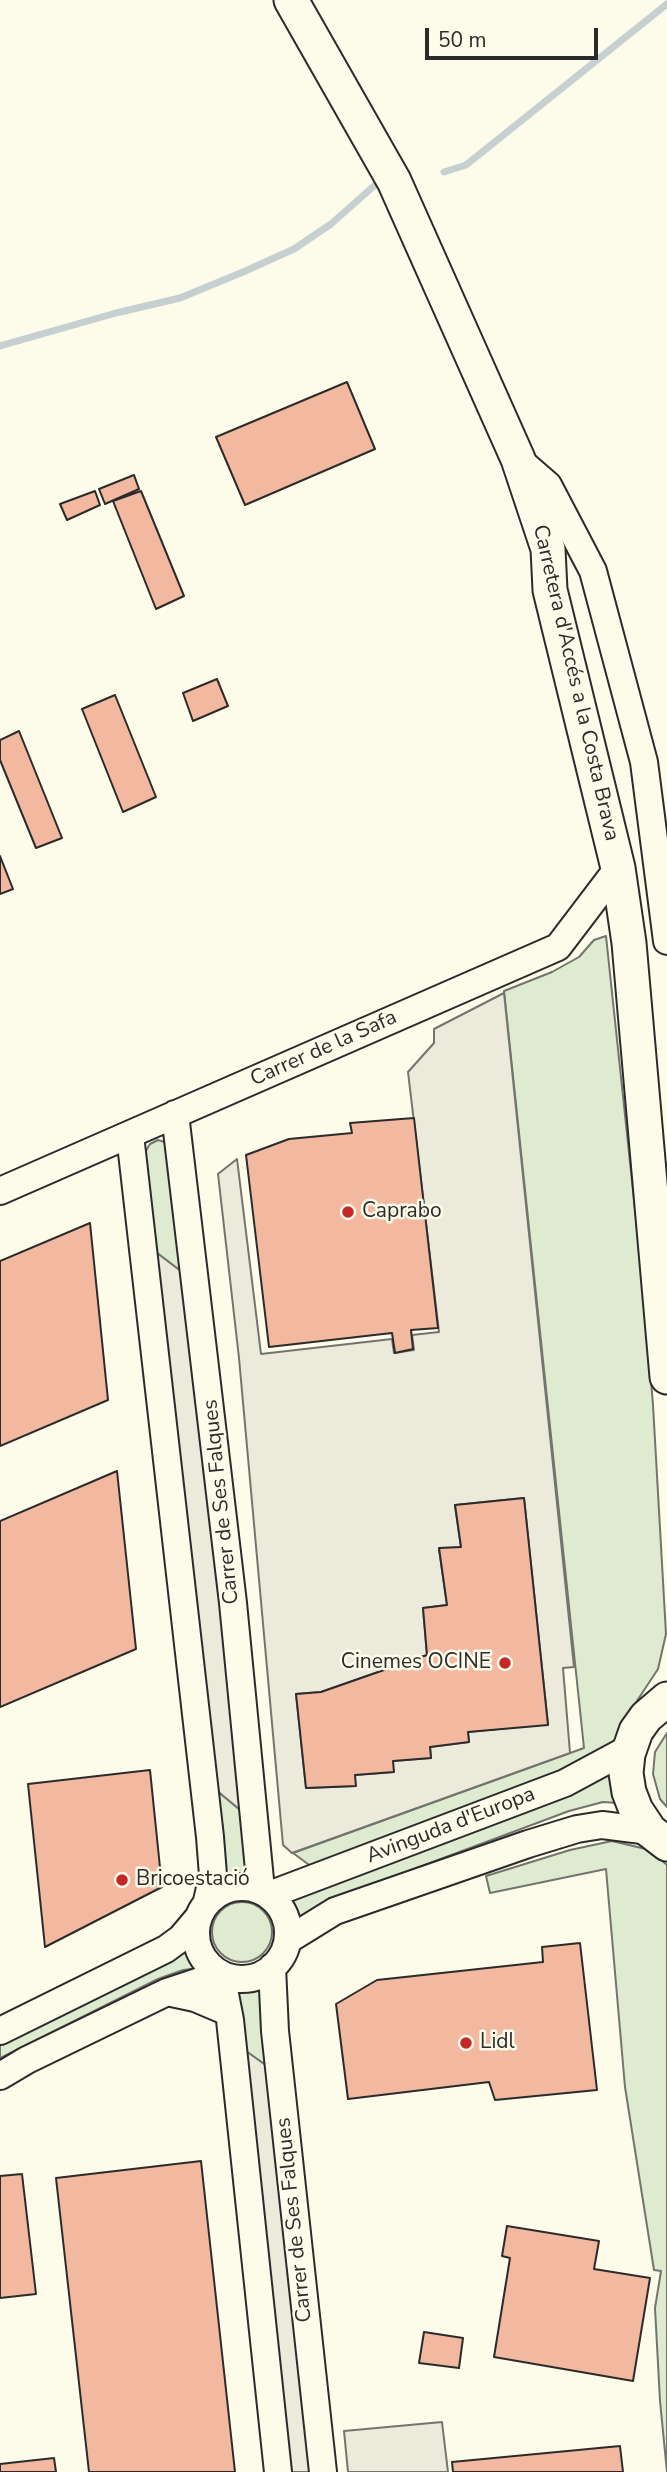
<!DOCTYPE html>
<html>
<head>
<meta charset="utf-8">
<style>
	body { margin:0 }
	#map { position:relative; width:667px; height:2472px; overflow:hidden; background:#fdfbea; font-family:"Nunito Sans",sans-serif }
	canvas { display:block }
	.scale { position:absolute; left:425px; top:28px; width:173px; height:32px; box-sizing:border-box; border:4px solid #2b2b2b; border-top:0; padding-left:9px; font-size:21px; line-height:24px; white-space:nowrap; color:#2b2b2b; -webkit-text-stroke:5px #fdfbea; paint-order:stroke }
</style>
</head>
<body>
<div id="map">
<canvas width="667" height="2472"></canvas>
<div class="scale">50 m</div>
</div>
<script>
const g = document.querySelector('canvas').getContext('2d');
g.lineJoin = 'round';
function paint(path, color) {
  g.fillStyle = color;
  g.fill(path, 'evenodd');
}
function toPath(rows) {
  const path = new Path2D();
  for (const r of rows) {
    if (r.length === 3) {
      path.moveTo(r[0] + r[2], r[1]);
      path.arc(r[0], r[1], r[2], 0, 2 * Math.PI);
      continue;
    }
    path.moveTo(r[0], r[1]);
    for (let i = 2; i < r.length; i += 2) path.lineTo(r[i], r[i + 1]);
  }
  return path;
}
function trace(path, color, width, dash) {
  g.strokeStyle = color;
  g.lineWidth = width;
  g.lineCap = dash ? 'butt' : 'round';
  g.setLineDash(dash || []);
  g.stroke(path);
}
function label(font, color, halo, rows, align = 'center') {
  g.font = font + ' "Nunito Sans",sans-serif';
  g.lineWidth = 5;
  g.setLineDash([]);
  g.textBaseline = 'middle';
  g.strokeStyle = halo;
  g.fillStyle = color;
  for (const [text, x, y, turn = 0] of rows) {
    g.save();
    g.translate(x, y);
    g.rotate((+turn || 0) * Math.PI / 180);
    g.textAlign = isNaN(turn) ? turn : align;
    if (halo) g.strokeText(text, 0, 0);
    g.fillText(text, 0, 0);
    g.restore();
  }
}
const green = toPath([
	[606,936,644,1294,653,1405,666,1634,658,1669,631,1710,614,1748,600,1759,312,1867,293,1853,584,1748,504,991,552,972,579,957,594,940,606,936],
	[158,1140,168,1143,186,1275,157,1253,144,1154,150,1144,158,1140],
	[667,1733,667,1807,660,1799,653,1774,655,1752,667,1733],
	[610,1766,611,1787,618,1803,603,1802,569,1811,331,1900,298,1920,287,1897,610,1766],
	[215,1789,245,1814,253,1882,239,1882,223,1888,222,1886,215,1789],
	[612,1841,650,1850,667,1865,667,2472,660,2401,655,2308,661,2271,654,2270,625,2087,606,1869,490,1893,486,1876,570,1850,612,1841],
	[242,1932,30],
	[190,1939,201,1968,183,1970,158,1979,0,2058,0,2040,190,1939],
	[268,1987,274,2071,243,2049,233,1989,250,1991,268,1987]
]);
paint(green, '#deebd1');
trace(green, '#74746e', 2);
const parking = toPath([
	[504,993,574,1667,563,1668,570,1753,292,1853,283,1845,239,1358,218,1174,237,1159,261,1354,392,1339,394,1353,414,1350,412,1335,439,1332,408,1072,434,1043,434,1029,504,993],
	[524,1498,548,1724,468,1732,469,1742,430,1747,431,1758,393,1761,393,1772,355,1775,355,1786,306,1788,296,1694,321,1692,427,1655,423,1608,447,1605,439,1549,461,1547,455,1505,524,1498],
	[157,1253,186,1275,245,1814,215,1789,157,1253],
	[243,2049,274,2071,316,2472,289,2472,243,2049],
	[442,2422,448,2472,348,2472,344,2431,442,2422]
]);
paint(parking, '#eceadb');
trace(parking, '#74746e', 2);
trace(toPath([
	[444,172,466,165,667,4],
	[0,346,116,313,180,298,243,272,294,249,331,224,375,185]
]), '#c7d0d0', 7);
const building = toPath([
	[347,382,375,449,245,505,216,437,347,382],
	[134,475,139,489,105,504,99,489,134,475],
	[95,491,100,505,67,520,60,504,95,491],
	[141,491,184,596,156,609,113,501,141,491],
	[217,679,228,706,193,721,183,693,217,679],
	[115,695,156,797,123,812,82,709,115,695],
	[19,731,62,838,36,848,0,760,0,740,19,731],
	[0,856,13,889,0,894,0,856],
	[414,1118,438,1328,411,1330,413,1349,395,1353,392,1333,269,1347,246,1155,289,1139,352,1133,350,1123,414,1118],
	[90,1223,108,1400,0,1446,0,1261,90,1223],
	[117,1471,136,1649,0,1707,0,1521,117,1471],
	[524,1498,548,1725,468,1732,469,1742,430,1747,431,1758,393,1761,394,1772,355,1775,356,1786,306,1788,296,1694,321,1692,427,1655,423,1608,447,1605,439,1548,461,1547,455,1505,524,1498],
	[150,1770,162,1887,45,1947,28,1784,150,1770],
	[580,1943,597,2090,495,2100,489,2082,348,2099,336,2004,377,1980,543,1962,542,1947,580,1943],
	[201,2161,235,2472,89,2472,56,2178,201,2161],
	[22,2174,36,2294,0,2298,0,2176,22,2174],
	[507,2226,599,2241,594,2269,650,2278,633,2381,494,2357,510,2258,502,2256,507,2226],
	[424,2332,463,2338,459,2368,419,2363,424,2332],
	[620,2446,623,2472,453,2472,452,2462,620,2446],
	[54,2458,56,2472,0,2472,0,2464,54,2458]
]);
paint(building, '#f2b8a0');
trace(building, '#2b2b2b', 2);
const minor = toPath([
	[518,459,548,485,593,571,644,762,667,941],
	[175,1114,233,1603,261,1890],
	[130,1135,210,1837,213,1875,207,1901],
	[0,1191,558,947,618,868],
	[242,1933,46],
	[269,1895,565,1783,630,1748],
	[288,1940,335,1911,528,1844,577,1829,602,1825,650,1831],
	[272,1967,275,2031,323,2472],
	[221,1974,230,2020,278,2472],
	[167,1992,195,1998,228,2012],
	[0,2031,166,1949,181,1938,197,1919],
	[0,2076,27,2060,167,1992,203,1980,217,1972]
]);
const major = toPath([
	[291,0,394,181,518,459,548,549,550,590,618,868,629,943,667,1377],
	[667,1699,646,1717,636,1731,628,1754,626,1773,629,1792,636,1810,650,1831,667,1844]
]);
trace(minor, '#2b2b2b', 30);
trace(major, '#2b2b2b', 37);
trace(minor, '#fdfbea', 26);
trace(major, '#fdfbea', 33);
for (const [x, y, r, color] of [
	[348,1212,7,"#c62828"],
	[505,1663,7,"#c62828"],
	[122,1880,7,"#c62828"],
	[466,2043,7,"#c62828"]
]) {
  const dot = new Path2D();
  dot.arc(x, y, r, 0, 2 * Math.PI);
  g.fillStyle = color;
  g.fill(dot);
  trace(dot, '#fdfbea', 2.5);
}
label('21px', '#2b2b2b', '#fdfbea', [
	["Carretera d'Accés a la Costa Brava",575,683,77],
	["Carrer de la Safa",324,1049,-24],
	["Carrer de Ses Falques",222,1502,-96],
	["Avinguda d'Europa",451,1826,-21],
	["Carrer de Ses Falques",295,2220,-96]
]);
label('21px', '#2b2b2b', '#fdfbea', [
	["Caprabo",362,1212],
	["Cinemes OCINE",491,1663,"right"],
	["Bricoestació",136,1880],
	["Lidl",480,2043]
], 'left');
</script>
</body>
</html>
